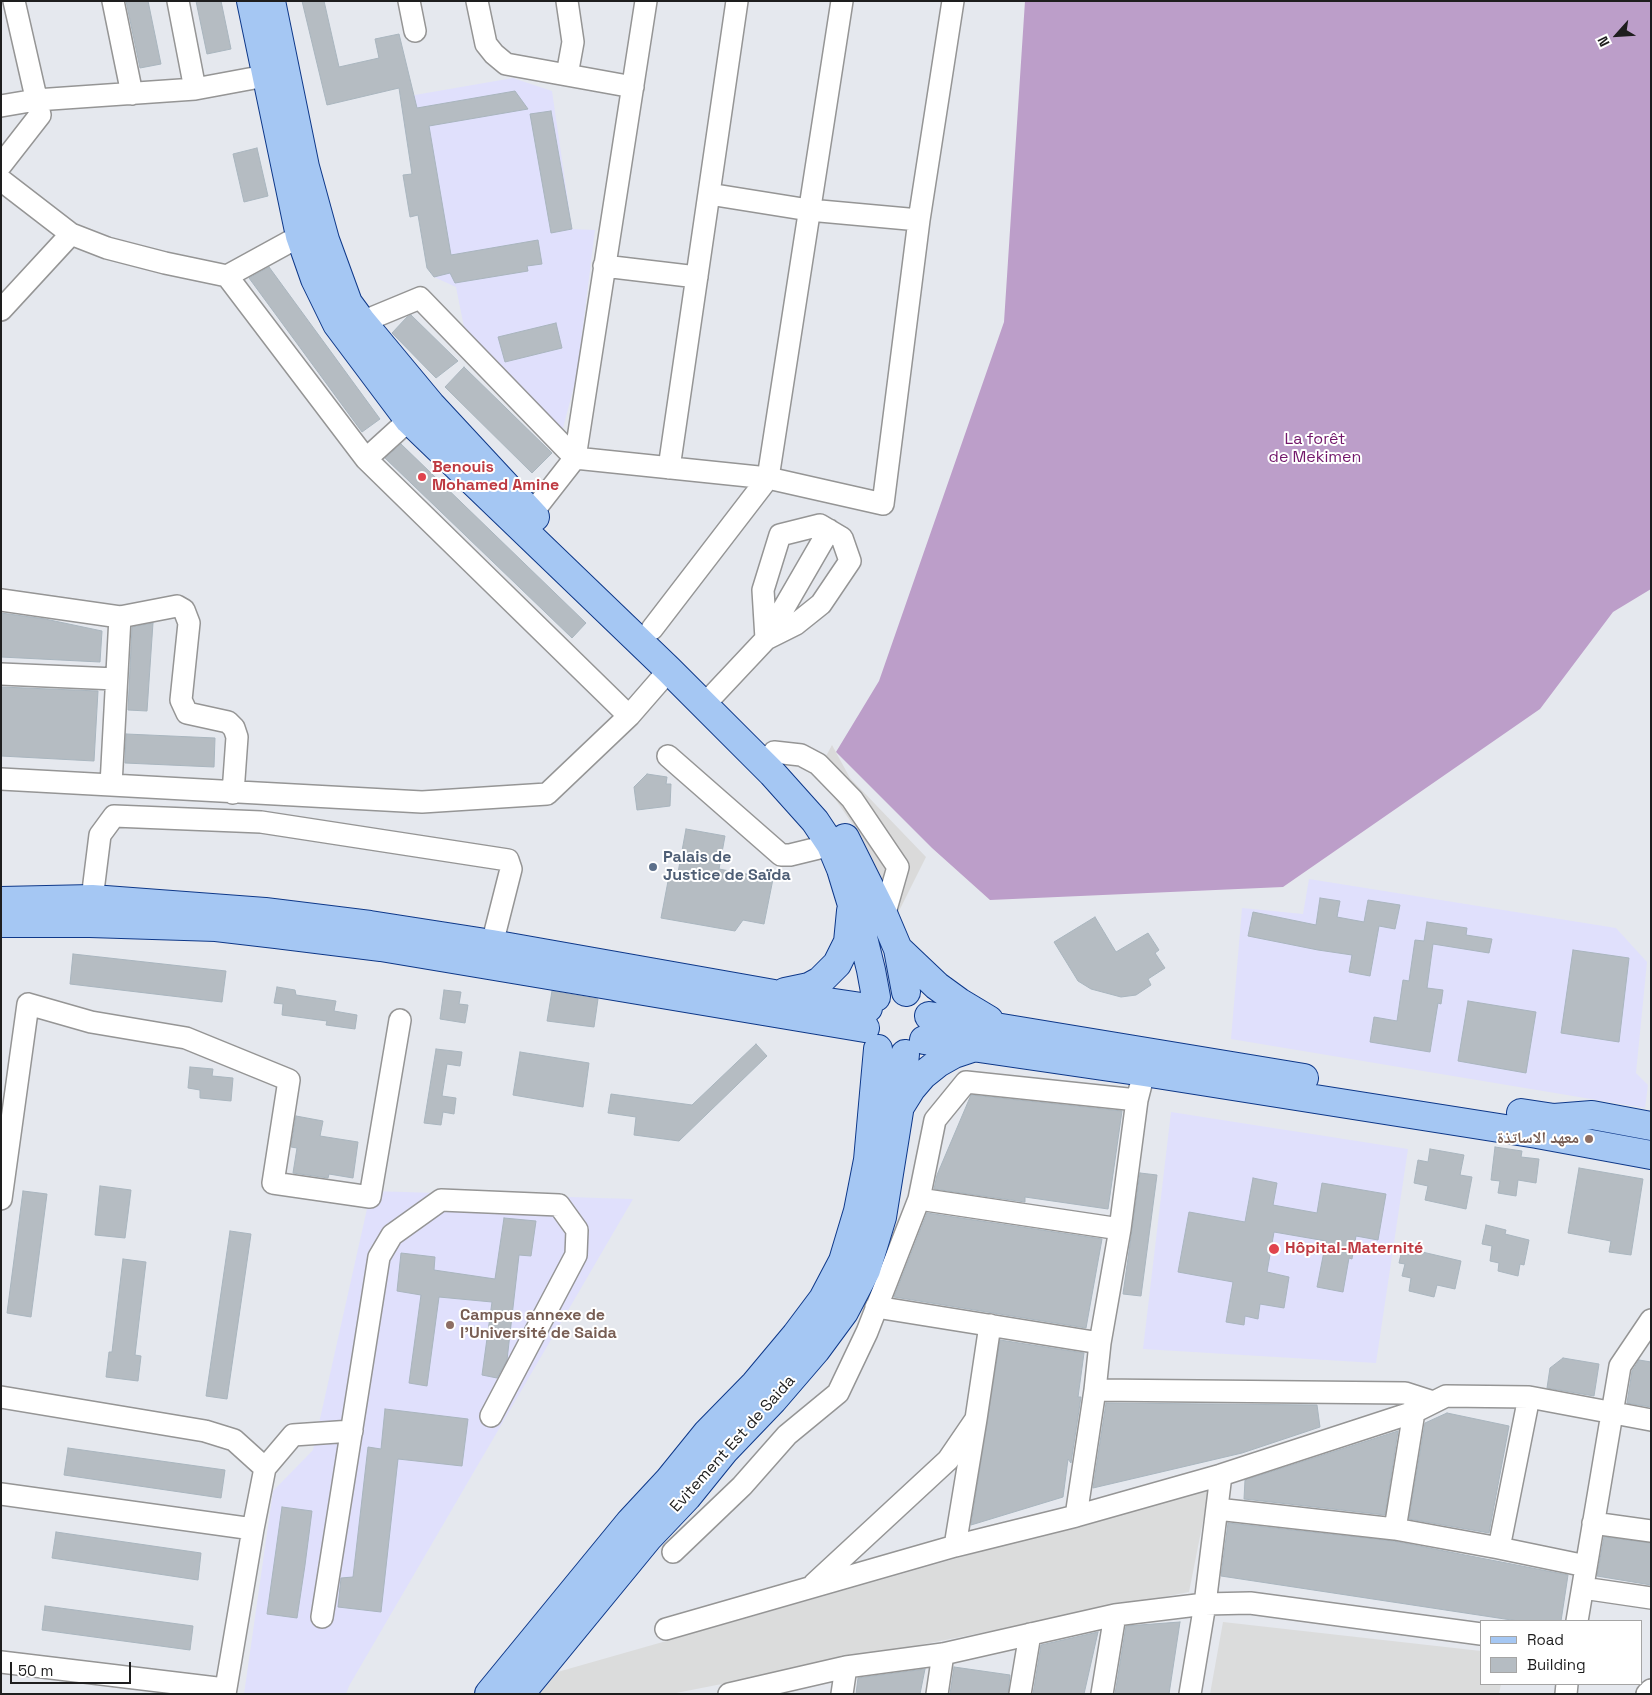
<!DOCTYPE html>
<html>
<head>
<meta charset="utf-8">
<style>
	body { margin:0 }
	#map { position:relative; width:1652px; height:1695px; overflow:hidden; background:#e5e8ee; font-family:"Space Grotesk",sans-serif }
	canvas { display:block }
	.frame { position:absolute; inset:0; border:2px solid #1e1e1e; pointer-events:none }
	.legend { position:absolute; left:1480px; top:1620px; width:162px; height:65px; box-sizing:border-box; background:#fff; border:1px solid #a5a5a5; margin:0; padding:6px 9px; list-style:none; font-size:15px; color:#1e1e1e }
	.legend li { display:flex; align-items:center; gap:10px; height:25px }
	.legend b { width:25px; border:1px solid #a5a5a5 }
	.north { position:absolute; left:1592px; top:10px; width:50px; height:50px; -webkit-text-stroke:4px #fff; paint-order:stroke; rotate:244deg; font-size:14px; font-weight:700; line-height:20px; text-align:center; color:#1e1e1e }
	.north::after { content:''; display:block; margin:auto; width:18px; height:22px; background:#1e1e1e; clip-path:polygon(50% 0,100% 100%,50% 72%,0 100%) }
	.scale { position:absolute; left:10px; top:1662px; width:121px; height:22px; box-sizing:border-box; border:2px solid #1e1e1e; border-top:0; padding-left:6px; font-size:15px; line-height:18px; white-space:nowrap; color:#1e1e1e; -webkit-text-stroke:4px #fff; paint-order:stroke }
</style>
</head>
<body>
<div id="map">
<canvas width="1652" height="1695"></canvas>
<div class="frame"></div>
<ul class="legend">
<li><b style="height:6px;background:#a5c7f3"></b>Road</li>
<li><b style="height:14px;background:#b5bcc2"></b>Building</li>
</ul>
<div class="north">N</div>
<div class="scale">50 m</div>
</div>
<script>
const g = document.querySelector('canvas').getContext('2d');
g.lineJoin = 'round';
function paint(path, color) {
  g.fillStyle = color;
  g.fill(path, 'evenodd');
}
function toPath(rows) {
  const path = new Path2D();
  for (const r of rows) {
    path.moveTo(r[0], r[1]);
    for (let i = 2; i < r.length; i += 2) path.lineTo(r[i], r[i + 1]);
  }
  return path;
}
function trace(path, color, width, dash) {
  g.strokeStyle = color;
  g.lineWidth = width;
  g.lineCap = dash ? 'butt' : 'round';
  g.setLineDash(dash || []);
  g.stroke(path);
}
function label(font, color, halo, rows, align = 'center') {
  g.font = font + ' "Space Grotesk","Noto Naskh Arabic",sans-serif';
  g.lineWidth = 4;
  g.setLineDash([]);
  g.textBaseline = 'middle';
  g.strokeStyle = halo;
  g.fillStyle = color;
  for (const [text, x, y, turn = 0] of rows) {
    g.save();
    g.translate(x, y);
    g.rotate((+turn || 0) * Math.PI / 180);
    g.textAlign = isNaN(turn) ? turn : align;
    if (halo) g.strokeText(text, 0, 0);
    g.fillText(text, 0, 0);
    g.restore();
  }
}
paint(toPath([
	[1210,1486,1189,1592,671,1694,538,1694,554,1673],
	[1223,1622,1481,1651,1481,1684,1501,1684,1499,1694,1210,1694]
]), '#dbdcdc');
paint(toPath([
	[513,78,552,91,572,229,595,230,577,375,562,432,465,332,456,287,434,277,427,268,402,110,409,96],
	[1309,879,1616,928,1647,962,1636,1073,1648,1085,1645,1108,1231,1039,1242,908,1303,914],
	[1171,1112,1408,1149,1376,1363,1143,1349],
	[371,1191,633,1199,349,1686,346,1694,244,1694,273,1491,313,1450]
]), '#e0e0fc');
paint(toPath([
	[1025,1,1651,1,1651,589,1613,612,1540,709,1283,887,990,900,932,848,836,752,879,681,1004,322]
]), '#bc9ec9');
paint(toPath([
	[832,745,850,778,926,857,897,915,856,829,817,773]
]), '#dadada');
const building = toPath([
	[126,1,148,1,161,64,140,68,126,1],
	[196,1,221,1,231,49,207,54,196,1],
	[302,1,324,1,339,67,379,58,375,39,399,34,417,108,515,91,528,109,429,126,451,255,538,240,542,264,527,266,528,271,455,283,450,273,434,277,427,268,418,215,410,217,403,175,412,174,399,88,327,105,302,1],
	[551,111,572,229,551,233,530,114,551,111],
	[257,148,268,196,244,202,233,154,257,148],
	[269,267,380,419,362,432,249,278,269,267],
	[411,315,458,361,436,378,392,333,407,317,411,315],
	[556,323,562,348,505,362,498,337,556,323],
	[464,367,552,453,532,473,445,387,464,367],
	[401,444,586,623,572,638,385,458,401,444],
	[1,613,45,619,102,631,100,662,1,657,1,613],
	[153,623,147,711,128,710,132,627,153,623],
	[1,687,98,691,94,761,1,756,1,687],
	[126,734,215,738,214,767,125,763,126,734],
	[647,774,667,777,666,784,671,784,670,806,637,810,634,787,647,774],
	[686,829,725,836,719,869,773,879,764,924,743,920,735,931,661,918,669,876,677,878,686,829],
	[1320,898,1340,901,1337,917,1364,922,1368,900,1400,905,1395,929,1379,926,1370,976,1349,972,1352,955,1318,950,1248,936,1253,912,1316,925,1320,898],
	[1095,917,1116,952,1148,933,1159,950,1155,953,1165,968,1148,979,1151,985,1136,995,1121,997,1091,989,1078,981,1054,942,1095,917],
	[1427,922,1467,928,1466,935,1492,939,1489,953,1433,944,1427,988,1443,990,1441,1004,1438,1003,1430,1052,1370,1042,1374,1017,1397,1021,1403,980,1409,981,1415,940,1424,941,1427,922],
	[1573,950,1629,958,1619,1042,1561,1033,1573,950],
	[73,954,226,971,222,1002,70,984,73,954],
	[277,987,295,990,296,995,336,1001,334,1011,357,1015,355,1029,326,1025,327,1021,282,1015,283,1004,274,1003,277,987],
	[444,990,461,992,459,1004,468,1005,465,1023,440,1019,444,990],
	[552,991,598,999,594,1027,547,1021,552,991],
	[1468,1001,1536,1012,1526,1073,1458,1061,1468,1001],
	[756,1044,767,1056,679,1141,634,1135,636,1117,608,1113,611,1094,692,1105,756,1044],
	[436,1049,462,1052,460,1066,447,1064,442,1096,456,1098,454,1114,443,1112,441,1125,424,1123,436,1049],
	[520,1052,589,1063,583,1107,513,1095,520,1052],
	[190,1067,213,1069,212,1076,233,1078,231,1101,200,1098,200,1090,188,1088,190,1067],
	[971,1095,1122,1111,1108,1209,1025,1197,1025,1202,934,1189,937,1175,971,1095],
	[296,1116,323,1121,320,1136,358,1142,353,1178,329,1174,328,1178,293,1173,297,1148,291,1147,296,1116],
	[1495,1147,1522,1151,1521,1157,1539,1159,1536,1183,1518,1180,1516,1196,1498,1193,1500,1181,1491,1180,1495,1147],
	[1430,1149,1464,1155,1460,1175,1472,1177,1466,1209,1425,1200,1428,1186,1414,1183,1418,1160,1428,1162,1430,1149],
	[1579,1168,1643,1179,1631,1255,1609,1252,1611,1241,1568,1233,1579,1168],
	[1140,1173,1157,1175,1141,1296,1123,1294,1140,1173],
	[1253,1178,1277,1183,1273,1205,1317,1213,1322,1183,1386,1194,1378,1240,1356,1236,1352,1259,1349,1258,1343,1292,1317,1287,1326,1241,1274,1232,1267,1272,1289,1277,1284,1308,1260,1304,1258,1319,1245,1316,1244,1325,1226,1322,1233,1282,1178,1272,1189,1212,1245,1222,1253,1178],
	[100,1186,131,1190,125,1238,95,1235,100,1186],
	[23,1191,47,1194,31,1317,7,1313,23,1191],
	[927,1213,1102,1239,1086,1328,894,1297,927,1213],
	[504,1218,536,1221,531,1256,519,1255,507,1360,497,1378,482,1375,492,1302,439,1297,427,1386,409,1383,421,1295,397,1291,401,1253,435,1257,434,1270,495,1279,504,1218],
	[1486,1225,1506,1230,1505,1234,1529,1240,1524,1265,1520,1264,1518,1276,1498,1271,1499,1263,1490,1261,1492,1246,1482,1244,1486,1225],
	[230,1231,251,1234,227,1399,206,1396,230,1231],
	[1404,1241,1420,1245,1418,1251,1461,1261,1455,1289,1437,1285,1434,1297,1409,1291,1411,1278,1402,1276,1405,1264,1399,1263,1404,1241],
	[123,1259,146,1262,135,1355,141,1356,138,1381,106,1377,109,1352,112,1352,123,1259],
	[1000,1340,1084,1353,1078,1397,1081,1397,1071,1463,1068,1459,1063,1497,971,1525,1000,1340],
	[1563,1358,1599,1364,1594,1396,1547,1388,1550,1368,1563,1358],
	[1639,1360,1651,1362,1651,1407,1627,1403,1632,1371,1639,1360],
	[1106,1403,1317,1405,1320,1427,1242,1453,1093,1488,1106,1403],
	[385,1409,468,1419,462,1466,398,1459,381,1612,338,1607,341,1578,353,1577,368,1447,381,1449,385,1409],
	[1447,1413,1509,1426,1489,1533,1409,1519,1425,1423,1447,1413],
	[1398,1431,1385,1515,1244,1499,1245,1480,1398,1431],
	[68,1448,225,1470,221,1498,64,1475,68,1448],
	[282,1507,312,1511,305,1565,297,1618,267,1614,282,1507],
	[1228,1523,1393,1541,1568,1575,1561,1621,1518,1621,1221,1576,1228,1523],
	[56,1532,201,1553,198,1580,52,1558,56,1532],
	[1604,1537,1651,1543,1651,1585,1597,1576,1604,1537],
	[45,1606,193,1626,190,1650,42,1630,45,1606],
	[1180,1622,1169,1694,1115,1694,1126,1626,1180,1622],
	[1098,1632,1084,1694,1033,1694,1041,1645,1098,1632],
	[954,1667,1010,1675,1008,1694,950,1694,954,1667],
	[925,1669,920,1694,856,1694,858,1678,925,1669]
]);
paint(building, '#b5bcc2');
trace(building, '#a9b5be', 1);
const minor = toPath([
	[113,1,132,94],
	[178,1,195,89],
	[409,1,415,31],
	[477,1,486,44,494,54,506,64,633,87],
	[567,1,573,42,567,75],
	[1,106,36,100,195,89,265,76],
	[1,165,40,115,14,1],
	[1,180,71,234,107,248,165,263,227,276,366,459,629,716],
	[709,194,809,210,919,220],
	[604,266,697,277],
	[227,276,300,236],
	[1,310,71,234],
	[362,322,420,298,575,458,768,478,883,504,919,220,953,1],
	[366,459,409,420],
	[669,468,737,1],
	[532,513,575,458,646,1],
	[1,600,120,617,177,606,184,610,189,623,181,700,187,713,228,722,234,728,237,737,233,793],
	[652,629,768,478,842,1],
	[766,639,829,530],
	[1,674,116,679],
	[704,705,766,639,796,624,821,604,850,561,842,538,820,525,780,535,763,590,766,639],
	[774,752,801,755,818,764,852,799,898,867,884,916],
	[668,756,781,855,790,855,831,845],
	[1,779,422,802,547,794,629,716,669,670],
	[111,785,120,617],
	[92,899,100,835,114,816,261,822,508,860,511,869,492,944],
	[1,1199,28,1004,91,1022,186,1038,289,1080,273,1183,370,1197,400,1020],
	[919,1199,1120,1229],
	[876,1307,1100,1343],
	[1095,1390,1405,1393,1433,1402],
	[1,1397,205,1431,234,1440,265,1468],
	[1,1494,253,1529,225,1694],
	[1217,1509,1395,1529,1499,1548,1586,1566],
	[1076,1516,1095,1390,1100,1343,1120,1229,1137,1100,1148,1057],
	[1593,1523,1651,1531],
	[253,1529,265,1468,293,1435,352,1431],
	[1395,1529,1414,1412],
	[955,1546,976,1419,990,1325],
	[1499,1548,1529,1397],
	[673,1552,742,1486,787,1435,838,1393,867,1332,919,1199,935,1120,966,1082,1137,1100],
	[814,1584,948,1460,976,1419],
	[1583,1588,1651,1598],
	[322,1617,379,1257,392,1235,441,1200,559,1205,577,1230,576,1255,491,1416],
	[1577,1621,1620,1366,1651,1320],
	[666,1629,955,1546,1076,1516,1221,1475,1414,1412,1446,1396,1529,1397,1651,1420],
	[1,1662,225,1689],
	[729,1694,846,1667,943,1654,1115,1615,1205,1604,1250,1603,1481,1634],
	[842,1694,846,1667],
	[937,1694,943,1654],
	[1020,1694,1030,1634],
	[1102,1694,1115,1615],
	[1190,1694,1205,1604,1221,1475],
	[1566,1694,1567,1684],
	[1647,1694,1651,1690]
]);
const major = toPath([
	[251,1,300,236,315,279,337,324,409,420,669,670,772,773,815,821,831,845,841,869,852,905,859,921,871,970,876,997],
	[271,1,305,167,325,240,348,303,362,322,431,405,535,517],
	[845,838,884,916,898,949,906,992],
	[1,901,92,899,265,912,370,925,492,944,774,994,868,1008],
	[1,923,90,923,216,927,276,934,381,947,865,1028],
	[898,949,937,986,959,1002,989,1020],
	[785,992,809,987,820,981,837,964,848,942,851,911],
	[929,1016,1304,1078],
	[924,1040,1144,1072,1537,1134,1651,1155],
	[901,1105,911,1089,923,1075,938,1063,954,1054,972,1048],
	[1521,1113,1554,1118,1592,1115,1651,1126],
	[489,1694,630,1522,669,1480,707,1433,755,1384,796,1335,823,1299,843,1261,858,1211,868,1160,878,1049],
	[520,1694,648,1538,687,1497,725,1450,773,1400,816,1350,844,1312,866,1270,882,1217,900,1105,905,1054]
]);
trace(minor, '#959595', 24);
trace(major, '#0e3889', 30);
trace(minor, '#fff', 21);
trace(major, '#a5c7f3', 28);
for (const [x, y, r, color] of [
	[422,477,5,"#e0444e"],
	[653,867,5,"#5c6f8a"],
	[1589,1139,5,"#8d6e63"],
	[1274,1249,6,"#e0444e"],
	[450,1325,5,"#8d6e63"]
]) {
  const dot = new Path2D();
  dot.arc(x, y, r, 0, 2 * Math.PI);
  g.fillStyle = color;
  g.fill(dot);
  trace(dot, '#fff', 2);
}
label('16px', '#72166b', '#fff', [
	["La forêt",1315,440],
	["de Mekimen",1315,458]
]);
label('bold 16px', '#be3a42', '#fff', [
	["Benouis",432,468],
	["Mohamed Amine",432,486],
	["Hôpital-Maternité",1285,1249]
], 'left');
label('bold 16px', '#4e5e75', '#fff', [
	["Palais de",663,858],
	["Justice de Saïda",663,876]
], 'left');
label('bold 16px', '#785e54', '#fff', [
	["معهد الاساتذة",1579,1139],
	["Campus annexe de",460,1316,"left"],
	["l'Université de Saida",460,1334,"left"]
], 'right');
label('16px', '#1e1e1e', '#fff', [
	["Evitement Est de Saida",733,1444,-48]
]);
</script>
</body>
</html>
